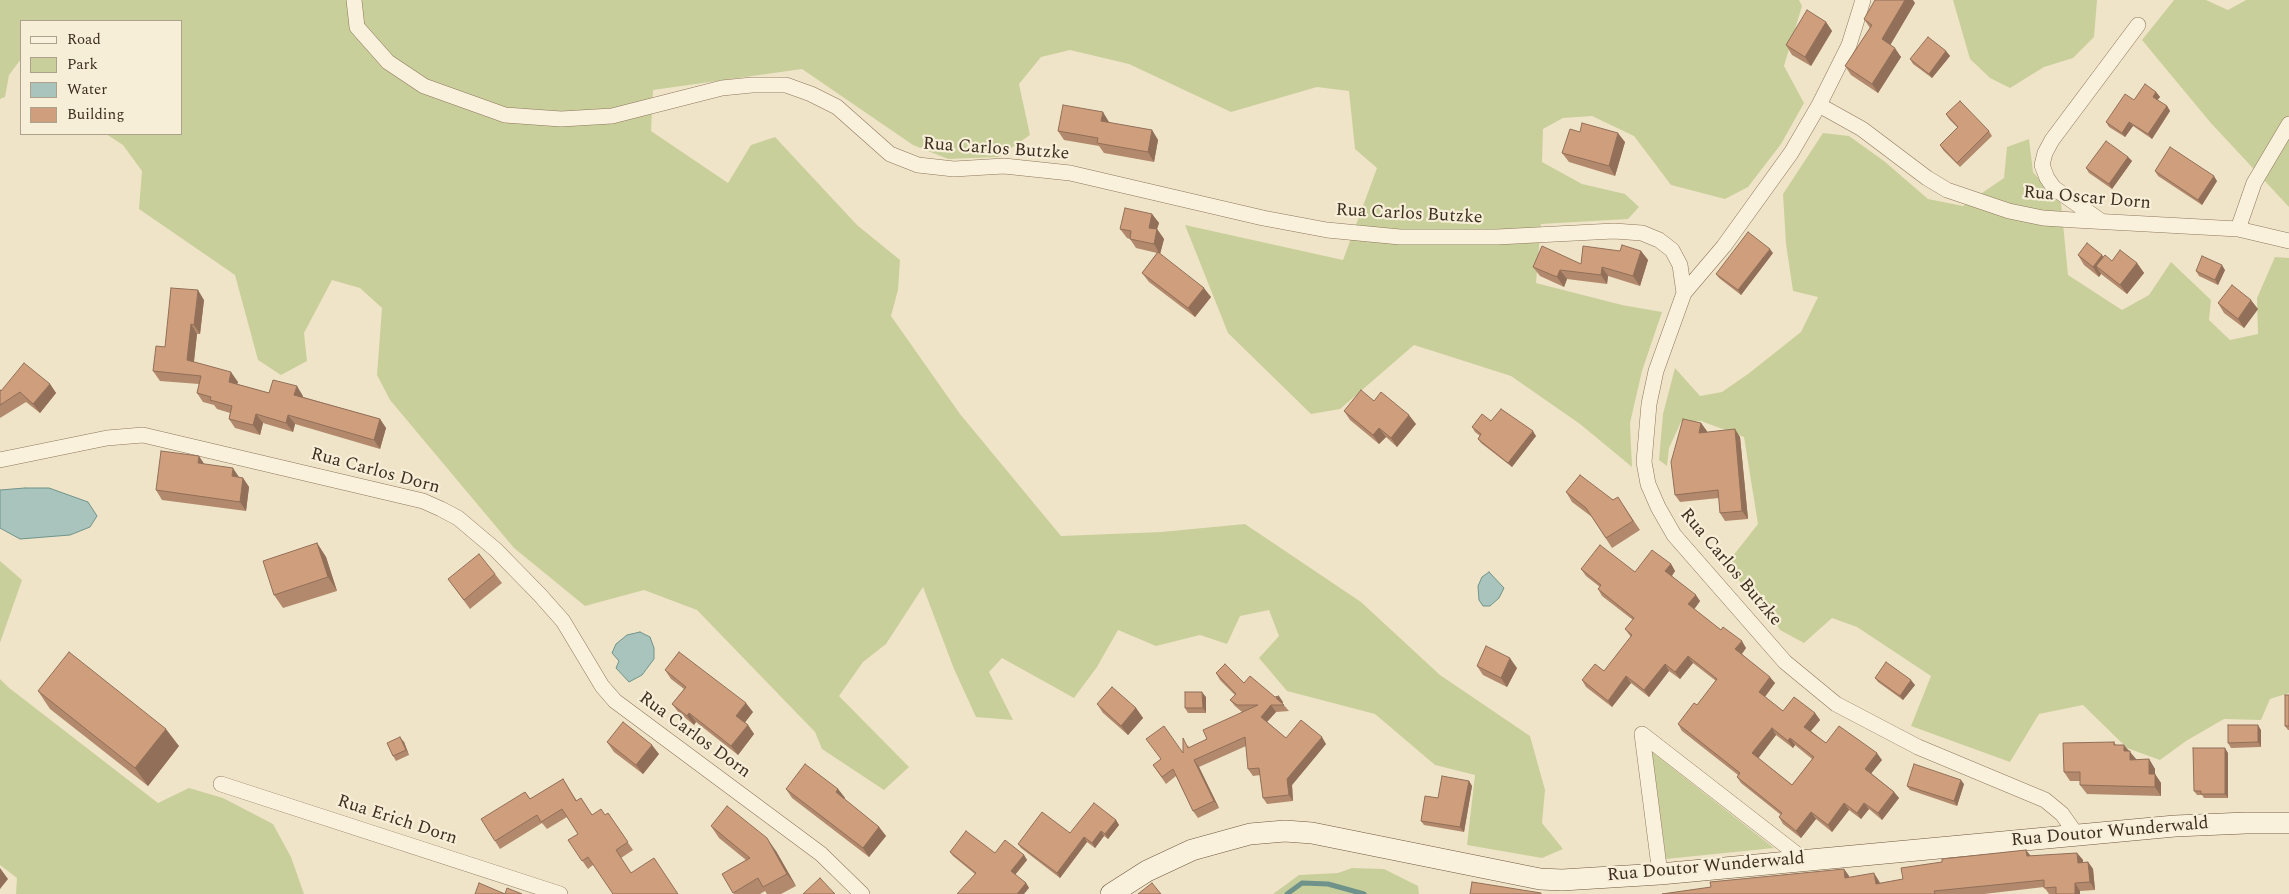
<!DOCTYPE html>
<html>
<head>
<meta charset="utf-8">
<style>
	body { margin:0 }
	#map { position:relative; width:2289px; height:894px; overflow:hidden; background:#f0e4c8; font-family:Spectral,serif }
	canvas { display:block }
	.legend { position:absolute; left:20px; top:20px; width:162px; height:115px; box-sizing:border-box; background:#f7eed8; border:1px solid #ada18e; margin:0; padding:6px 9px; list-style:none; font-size:15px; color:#3d2e20 }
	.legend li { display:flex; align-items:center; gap:10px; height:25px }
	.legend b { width:25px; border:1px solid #ada18e }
</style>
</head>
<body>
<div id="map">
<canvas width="2289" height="894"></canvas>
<ul class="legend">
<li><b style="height:6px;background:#faf1dc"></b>Road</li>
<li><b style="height:14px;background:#c9cf9b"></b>Park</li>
<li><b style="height:14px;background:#a9c4bc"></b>Water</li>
<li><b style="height:14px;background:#cf9f7d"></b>Building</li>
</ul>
</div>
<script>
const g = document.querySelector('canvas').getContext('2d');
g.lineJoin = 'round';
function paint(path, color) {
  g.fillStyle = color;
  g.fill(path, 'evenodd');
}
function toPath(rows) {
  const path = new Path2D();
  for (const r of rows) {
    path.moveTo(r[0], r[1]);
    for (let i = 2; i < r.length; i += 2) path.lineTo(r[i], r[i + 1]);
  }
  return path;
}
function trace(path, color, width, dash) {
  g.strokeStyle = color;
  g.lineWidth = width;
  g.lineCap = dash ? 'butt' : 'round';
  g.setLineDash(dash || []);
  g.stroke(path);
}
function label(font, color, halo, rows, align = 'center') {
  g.font = font + ' Spectral,serif';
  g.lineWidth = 4.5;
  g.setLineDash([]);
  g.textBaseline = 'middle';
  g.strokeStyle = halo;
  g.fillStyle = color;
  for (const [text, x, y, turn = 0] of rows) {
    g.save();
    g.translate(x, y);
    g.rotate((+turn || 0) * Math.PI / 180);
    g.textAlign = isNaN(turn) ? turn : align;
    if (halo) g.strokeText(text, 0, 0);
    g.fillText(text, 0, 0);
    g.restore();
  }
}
paint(toPath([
	[0,0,1799,0,1802,6,1784,66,1804,103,1781,144,1748,187,1725,199,1671,185,1634,136,1592,116,1563,118,1543,129,1542,162,1582,184,1625,194,1639,207,1628,219,1541,224,1536,283,1622,305,1662,312,1642,371,1630,423,1632,467,1580,424,1511,376,1414,345,1340,409,1311,414,1228,333,1185,225,1343,260,1377,168,1355,149,1349,91,1317,87,1231,112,1129,64,1070,50,1041,57,1019,84,1030,135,998,157,948,159,913,145,802,69,653,90,651,131,728,183,751,145,775,137,857,225,900,260,898,290,891,316,960,414,1061,536,1161,532,1245,524,1361,602,1440,675,1530,736,1545,790,1542,823,1563,849,1542,858,1467,845,1475,775,1435,765,1375,714,1287,691,1259,658,1279,636,1269,610,1240,616,1227,644,1200,635,1156,646,1118,630,1097,667,1074,698,1002,658,989,672,1013,720,976,717,954,669,923,587,886,644,863,662,839,696,909,767,884,790,822,749,815,732,697,610,644,590,585,606,514,548,390,400,377,375,382,308,360,288,332,280,304,333,307,361,281,375,258,360,235,275,139,209,142,171,123,145,106,134,181,134,181,21,21,21,21,59,9,75,5,97,0,99],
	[1953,0,2097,0,2094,37,2073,58,2044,67,2010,88,1990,78,1970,59],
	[2174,0,2206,0,2228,10,2246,0,2289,0,2289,207,2210,122,2142,40],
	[1823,133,1849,136,1884,161,1928,199,1963,206,2004,178,2007,147,2029,139,2033,172,2061,203,2068,275,2122,310,2149,295,2171,262,2211,300,2209,320,2230,340,2258,334,2257,298,2275,257,2289,258,2289,693,2270,699,2261,720,2224,719,2186,741,2160,760,2127,748,2083,705,2039,714,2010,762,1911,726,1931,676,1857,627,1832,618,1804,643,1780,630,1768,611,1725,566,1758,524,1744,437,1701,421,1681,422,1669,448,1667,466,1659,460,1663,414,1675,368,1700,396,1722,392,1748,374,1801,332,1818,297,1793,291,1786,244,1783,194],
	[0,561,22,580,0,643],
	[0,679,8,687,158,803,189,788,223,798,273,824,291,857,304,894,16,894,17,878,0,865],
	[1652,752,1774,848,1666,859],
	[1352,868,1384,869,1418,886,1419,894,1273,894,1299,875,1338,873]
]), '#c9cf9b');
const water = toPath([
	[25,488,49,488,88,502,97,516,90,527,70,535,20,539,0,528,0,490,25,488],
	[1489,572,1504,588,1499,598,1490,606,1483,606,1479,600,1478,586,1482,577,1489,572],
	[640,632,650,637,654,648,654,659,642,675,629,682,616,668,619,661,612,653,616,644,627,635,640,632]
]);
paint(water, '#a9c4bc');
trace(water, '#6f938a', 1);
trace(toPath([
	[1287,894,1302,883,1328,884,1364,894]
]), '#6f938a', 5);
const street = toPath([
	[354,0,357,27,388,62,424,86,505,115,561,119,612,116,722,88,752,85,786,85,811,94,837,107,890,154,918,165,954,169,1004,166,1070,173,1263,218,1327,230,1400,237,1497,237,1614,231,1642,233,1659,240,1672,250,1680,265,1684,293,1656,371,1649,404,1644,462,1648,484,1658,507,1674,535,1785,662,1836,704,1918,747,2045,800,2062,814,2076,834],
	[1819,105,1862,129,1927,178,1947,190,2009,211,2043,218,2074,220,2238,229,2289,241],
	[2101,221,2054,188,2047,178,2042,165,2045,153,2052,140,2138,25],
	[2238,229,2254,183,2289,124],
	[1684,293,1724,246,1791,153,1819,105,1849,45,1863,0],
	[0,460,107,438,143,435,423,501,441,509,458,518,496,550,540,595,563,621,602,686,615,701,821,854,862,894],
	[1642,734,1803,859],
	[1642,734,1660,874],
	[221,784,560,894]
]);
const secondary = toPath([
	[1111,894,1147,871,1192,850,1250,834,1285,831,1312,833,1540,879,1562,880,1660,874,2175,826,2246,823,2289,823]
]);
trace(street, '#8d765c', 16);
trace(secondary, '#6f573f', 22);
trace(street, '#faf1dc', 15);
trace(secondary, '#faf1dc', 21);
paint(toPath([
	[1915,3,1890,45,1901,57,1878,93,1851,75,1845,66,1870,28,1864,19],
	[1826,22,1832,31,1811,66,1792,55,1786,45],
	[1946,51,1950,56,1932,78,1913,64,1910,59],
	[2156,92,2160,97,2157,100,2167,106,2170,111,2152,139,2133,126,2125,137,2109,127,2106,122,2134,100],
	[1946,114,1989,131,1992,136,1960,167,1943,150,1940,145,1958,128,1949,119],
	[1109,122,1109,123,1152,130,1158,140,1154,162,1104,153,1099,146,1064,140,1058,131],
	[1580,132,1625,142,1615,176,1569,162,1562,153],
	[2128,157,2132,161,2112,189,2089,173,2086,168],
	[2155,171,2217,181,2202,205,2158,176],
	[1152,214,1159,223,1157,229,1164,239,1160,254,1211,297,1195,317,1149,282,1142,273,1157,253,1136,248,1130,239,1127,238,1120,229],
	[1620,251,1641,251,1648,260,1640,286,1608,276,1607,284,1567,279,1564,287,1540,276,1533,267,1581,264],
	[1773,253,1741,295,1719,278,1716,274],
	[2078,255,2102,255,2103,257,2112,261,2137,263,2144,273,2127,294,2101,274,2099,277,2084,265],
	[2225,270,2218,285,2199,276,2196,271],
	[204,300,200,334,197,334,194,362,238,382,237,384,269,393,303,396,303,397,380,419,386,428,380,449,295,424,293,432,263,423,260,435,235,428,229,419,230,413,217,409,214,405,203,402,197,393,199,384,160,381,153,371,165,347],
	[2218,303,2258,309,2244,328,2224,313],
	[50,384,56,393,40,413,26,402,0,418,0,389,1,390],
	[1344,411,1416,424,1397,447,1386,437,1379,444,1350,420],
	[1491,421,1536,436,1512,467,1481,443,1478,439,1480,436,1475,432,1472,427],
	[1701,423,1707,432,1740,437,1748,519,1725,521,1720,513,1719,498,1680,502,1675,495],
	[204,464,239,477,243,478,249,487,246,511,162,500,156,490],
	[1566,492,1613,500,1624,506,1640,530,1612,548,1592,517,1572,502],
	[317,543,326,557,337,591,283,608,274,595],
	[1671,564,1675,571,1672,576,1700,601,1694,609,1721,630,1746,648,1742,654,1775,683,1765,697,1783,711,1815,713,1820,720,1811,731,1826,743,1882,760,1871,773,1894,792,1899,798,1882,820,1869,809,1861,819,1849,810,1832,832,1816,819,1801,838,1783,824,1779,817,1781,815,1741,783,1737,777,1738,775,1682,731,1678,724,1697,705,1716,681,1693,663,1680,679,1669,671,1649,697,1631,683,1612,707,1586,687,1582,680,1604,671,1631,637,1625,629,1633,620,1602,596,1598,589,1600,587,1586,576,1581,569,1635,572],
	[1776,735,1793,748,1795,745,1812,759,1792,785,1758,758],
	[495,574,502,583,470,609,448,579],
	[1477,666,1517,668,1507,687,1483,675],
	[665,670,753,712,745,722,748,725,754,734,738,755,696,722,694,725,679,713,672,704,684,689,671,679],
	[1216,673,1244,683,1275,697,1283,702,1282,703,1289,711,1276,712,1267,722,1286,738,1326,744,1292,785,1293,801,1267,804,1263,798,1260,775,1253,776,1248,769,1246,746,1199,767,1219,808,1198,818,1193,811,1176,776,1166,784,1153,765,1161,759,1183,753,1188,745,1189,748,1207,739,1242,712,1235,706,1230,700,1235,695,1220,680],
	[1875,678,1915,685,1903,700,1878,682],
	[38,691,179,746,148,786,50,709],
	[2289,695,2289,730,2288,730,2285,726],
	[1206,697,1206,713,1188,713,1185,708],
	[1097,704,1136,708,1143,718,1128,735,1103,713],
	[2261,730,2261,747,2231,748,2228,743],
	[404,742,409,755,396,761,393,756],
	[607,742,659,754,643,774,614,752],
	[2114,742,2116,745,2129,751,2136,760,2149,759,2155,769,2155,774,2161,783,2161,796,2087,794,2080,785,2080,781,2070,781,2064,772],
	[2228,753,2228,798,2204,798,2202,795,2197,795,2194,791],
	[563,779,577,801,581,798,592,815,606,815,608,813,633,850,621,858,631,873,678,894,593,865,588,869,568,840,578,834,567,817,547,829,542,823,500,849,495,841,525,792,530,799],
	[1469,781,1472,786,1464,832,1424,825,1421,821,1438,798],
	[1964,784,1957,806,1910,790,1907,786],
	[786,789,838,789,845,798,844,799,879,827,886,836,869,857,792,798],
	[1116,820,1119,825,1108,839,1104,836,1095,848,1087,842,1060,878,1021,848,1018,844,1070,833],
	[711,826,776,851,796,886,781,894,767,894,765,891,760,894,734,894,722,874,746,860,719,838],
	[2026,850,2031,856,2077,853,2083,860,2083,863,2088,862,2093,869,2095,890,2080,891,2080,894,2049,894,2044,887,1984,894,1662,894,1844,869,1849,876,1849,878,1879,881,1880,883,1903,879],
	[950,852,1024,855,1027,860,1015,875,1026,883,1029,888,975,874,953,856]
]), '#b2896c');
paint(toPath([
	[1905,0,1913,0,1915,3,1888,49,1882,39],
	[1826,22,1832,31,1811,66,1805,57],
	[1895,48,1901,57,1878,93,1872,84],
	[1946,51,1950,56,1932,78,1929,74],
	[2156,92,2160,97,2156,102,2153,97],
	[2167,106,2170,111,2152,139,2148,134],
	[1103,112,1109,122,1107,130,1101,121],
	[2129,122,2133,126,2125,137,2122,133],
	[1152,130,1158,140,1154,162,1148,152],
	[1618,133,1625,142,1615,176,1609,166],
	[2128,157,2132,161,2112,189,2109,184],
	[2214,176,2217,181,2202,205,2198,200],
	[1152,214,1159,223,1157,229,1164,239,1160,254,1154,244,1149,228],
	[1770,249,1773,253,1741,295,1738,290],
	[1641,251,1648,260,1640,286,1633,276],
	[2102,255,2109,264,2096,266,2101,274,2099,277,2093,267],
	[2137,263,2144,273,2127,294,2120,285],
	[2222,265,2225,270,2218,285,2215,280],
	[1602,267,1608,276,1607,284,1601,275],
	[1560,270,1567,279,1564,287,1557,277],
	[1204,288,1211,297,1195,317,1188,308],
	[198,290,204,300,200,334,194,325],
	[2251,300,2258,309,2244,328,2238,319],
	[191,324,197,334,193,369,187,360],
	[231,372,238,382,235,391,229,382],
	[50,384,56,393,40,413,33,404],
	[297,386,303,396,301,404,294,395],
	[256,414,263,423,260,435,253,425],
	[288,415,295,424,293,432,286,423],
	[1409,415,1416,424,1397,447,1391,438],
	[380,419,386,428,380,449,374,440],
	[1701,423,1707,431,1705,440,1699,433],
	[1379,428,1386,437,1379,444,1373,435],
	[1735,429,1740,437,1748,519,1742,511],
	[1533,431,1536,436,1512,467,1508,463],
	[199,456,205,465,198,463],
	[233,468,239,477,232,476],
	[243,478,249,487,246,511,240,502],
	[317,543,326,557,337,591,328,577],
	[1671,564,1675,571,1670,578,1665,571],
	[1696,595,1700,601,1693,611,1688,604],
	[1742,641,1746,648,1740,656,1735,649],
	[1688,656,1693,663,1680,679,1675,672],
	[1510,658,1517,668,1507,687,1501,678],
	[1665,664,1669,671,1649,697,1644,690],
	[1626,676,1631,683,1612,707,1608,701],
	[1770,677,1775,683,1763,699,1759,692],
	[1911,680,1915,685,1903,700,1900,696],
	[1202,692,1206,697,1206,713,1203,708],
	[1279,696,1283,702,1281,705,1276,698],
	[746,703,753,712,743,725,736,716],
	[1271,705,1276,712,1266,723,1261,717],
	[1136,708,1143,718,1128,735,1121,726],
	[689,713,696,722,694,725,687,716],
	[1815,713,1820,720,1809,733,1804,727],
	[748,725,754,734,738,755,731,746],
	[2258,725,2261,730,2261,747,2258,742],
	[1772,728,1776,735,1757,760,1752,753],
	[166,729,179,746,148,786,135,768],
	[400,737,404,742,409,755,406,750],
	[1322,737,1326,744,1292,785,1293,801,1289,795,1287,779],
	[1790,738,1795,745,1793,748,1788,741],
	[652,745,659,754,643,774,636,765],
	[2124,745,2137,760,2137,769,2124,751],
	[2225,748,2228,753,2228,798,2225,794],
	[1877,753,1882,760,1870,775,1865,769],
	[2149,759,2155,769,2155,774,2161,783,2161,796,2155,787,2149,774],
	[1194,760,1199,767,1219,808,1214,801],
	[1961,780,1964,784,1957,806,1954,801],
	[1469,781,1472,786,1464,832,1460,827],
	[838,789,845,798,842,802,836,792],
	[1894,792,1899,798,1882,820,1878,813],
	[1844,803,1849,810,1832,832,1828,825],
	[1864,803,1869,809,1861,819,1857,813],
	[1811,812,1816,819,1801,838,1796,831],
	[1116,820,1119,825,1108,839,1105,834],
	[879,827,886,836,869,857,863,848],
	[1101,831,1104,836,1095,848,1092,843],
	[1084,837,1087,842,1060,878,1057,873],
	[767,838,776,851,796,886,787,874],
	[2026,850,2031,857,2027,856],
	[2077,853,2083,860,2083,870,2078,863],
	[1024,855,1027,860,1014,876,1011,871],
	[2088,862,2093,869,2095,890,2090,882],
	[0,868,8,879,0,889],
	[1844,869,1849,876,1850,886,1845,878],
	[1874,873,1879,881,1881,891,1876,884],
	[1026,883,1029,888,1024,894,1017,894],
	[2075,883,2080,891,2080,894,2075,894]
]), '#916f58');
const building = toPath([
	[1875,0,1905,0,1882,39,1895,48,1872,84,1845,66,1872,25,1864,19,1875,0],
	[1807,10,1826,22,1805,57,1786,45,1807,10],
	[1928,37,1946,51,1929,74,1910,59,1928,37],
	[2145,84,2156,92,2153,97,2167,106,2148,134,2129,122,2122,133,2106,122,2125,94,2134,100,2145,84],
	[1960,101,1989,131,1957,163,1940,145,1958,127,1946,114,1960,101],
	[1063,105,1103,112,1101,121,1152,130,1148,152,1097,143,1098,138,1058,131,1063,105],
	[1582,123,1618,133,1609,166,1562,153,1570,129,1580,132,1582,123],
	[2106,141,2128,157,2109,184,2086,168,2106,141],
	[2170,147,2214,176,2198,200,2155,171,2170,147],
	[1125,208,1152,214,1149,228,1157,229,1154,244,1130,239,1131,231,1120,229,1125,208],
	[1748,232,1770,249,1738,290,1716,274,1748,232],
	[2087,243,2102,255,2093,267,2078,255,2087,243],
	[1622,245,1641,251,1633,276,1602,267,1601,275,1560,270,1557,277,1533,267,1542,246,1581,264,1583,246,1620,251,1622,245],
	[2120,250,2137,263,2120,285,2096,266,2105,255,2112,261,2120,250],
	[1158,252,1204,288,1188,308,1142,273,1158,252],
	[2202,256,2222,265,2215,280,2196,271,2202,256],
	[2232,285,2251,300,2238,319,2218,303,2232,285],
	[171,288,198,290,194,325,191,324,187,360,231,372,229,382,269,393,273,380,297,386,294,395,380,419,374,440,288,415,286,423,256,414,253,425,229,419,232,406,210,400,211,397,197,393,201,376,153,371,156,346,165,347,171,288],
	[24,363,50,384,33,404,20,392,0,405,0,390,1,391,24,363],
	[1361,390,1374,401,1381,392,1409,415,1391,438,1379,428,1373,435,1344,411,1361,390],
	[1501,409,1533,431,1508,463,1478,439,1481,434,1472,427,1482,414,1491,421,1501,409],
	[1683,419,1701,423,1699,433,1735,429,1742,511,1720,513,1718,490,1675,495,1671,462,1683,419],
	[161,451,199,456,198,463,233,468,232,476,243,478,240,502,156,490,161,451],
	[1580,475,1613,500,1618,497,1633,521,1606,538,1586,508,1566,492,1580,475],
	[317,543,328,577,274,595,263,561,317,543],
	[1600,545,1635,572,1652,550,1671,564,1665,571,1696,595,1688,604,1721,630,1723,627,1742,641,1735,649,1770,677,1759,692,1783,711,1794,697,1815,713,1804,727,1826,743,1839,726,1877,753,1865,769,1894,792,1878,813,1864,803,1857,813,1844,803,1828,825,1811,812,1796,831,1779,817,1782,813,1737,777,1740,773,1678,724,1694,703,1697,705,1717,679,1688,656,1675,672,1665,664,1644,690,1626,676,1608,701,1582,680,1595,664,1604,671,1632,635,1625,629,1634,618,1598,589,1601,585,1581,569,1600,545],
	[1772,728,1788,741,1790,738,1814,757,1792,785,1752,753,1772,728],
	[479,554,495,574,464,600,448,579,479,554],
	[1486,646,1510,658,1501,678,1477,666,1486,646],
	[69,652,166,729,135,768,38,691,69,652],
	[679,652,746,703,736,716,748,725,731,746,689,713,687,716,672,704,686,687,665,670,679,652],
	[1886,662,1911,680,1900,696,1875,678,1886,662],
	[1225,664,1244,683,1250,676,1275,697,1279,696,1276,698,1284,705,1271,705,1261,717,1286,738,1301,720,1322,737,1287,779,1289,795,1263,798,1259,768,1248,769,1245,737,1194,760,1214,801,1193,811,1173,769,1162,777,1153,765,1161,759,1146,739,1164,726,1183,753,1183,738,1188,748,1207,739,1203,730,1258,705,1237,705,1230,700,1236,694,1216,673,1225,664],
	[1112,687,1136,708,1121,726,1097,704,1112,687],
	[1185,692,1202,692,1203,708,1185,708,1185,692],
	[2285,695,2289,695,2289,726,2285,726,2285,695],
	[623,722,652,745,636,765,607,742,623,722],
	[2228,725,2258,725,2258,742,2228,743,2228,725],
	[400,737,406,750,393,756,387,743,400,737],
	[2114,742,2114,745,2124,745,2124,751,2130,751,2130,760,2149,759,2149,774,2155,774,2155,787,2080,785,2080,772,2064,772,2063,743,2114,742],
	[2193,748,2225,748,2225,794,2201,794,2201,791,2194,791,2193,748],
	[805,764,838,789,836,792,879,827,863,848,786,789,805,764],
	[1914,764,1961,780,1954,801,1907,786,1914,764],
	[1442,776,1469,781,1460,827,1421,821,1425,796,1438,798,1442,776],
	[563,779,576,801,581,798,592,815,601,809,605,815,608,813,628,842,616,850,631,873,654,858,678,894,613,894,588,857,582,861,568,840,578,834,562,809,541,822,537,815,495,841,481,819,525,792,530,799,563,779],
	[1094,803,1116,820,1105,834,1101,831,1092,843,1084,837,1057,873,1018,844,1042,812,1070,833,1094,803],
	[727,806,767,838,787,874,763,887,758,878,733,893,722,874,750,858,711,826,727,806],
	[966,831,995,853,1005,840,1024,855,1011,871,1026,883,1017,894,957,894,976,873,950,852,966,831],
	[2026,850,2027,856,2077,853,2078,863,2088,862,2090,882,2075,883,2075,894,2056,894,2056,887,2044,888,2044,880,1934,891,1935,894,1662,894,1711,887,1710,882,1844,869,1845,878,1874,873,1876,884,1903,879,1901,868,1942,862,1942,859,2026,850],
	[820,878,835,894,803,894,820,878],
	[1472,882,1541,893,1541,894,1470,894,1472,882],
	[479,883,505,894,507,888,522,894,475,894,479,883],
	[1152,883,1161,894,1138,894,1152,883]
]);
paint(building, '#cf9f7d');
trace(building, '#916f58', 1);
label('18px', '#3d2e20', '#f7eed8', [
	["Rua Carlos Butzke",996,150,4],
	["Rua Oscar Dorn",2087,199,5],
	["Rua Carlos Butzke",1409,215,3],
	["Rua Carlos Dorn",375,472,15],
	["Rua Carlos Butzke",1730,568,50],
	["Rua Carlos Dorn",694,736,36],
	["Rua Erich Dorn",397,821,18],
	["Rua Doutor Wunderwald",2110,833,-5],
	["Rua Doutor Wunderwald",1706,868,-5]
]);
</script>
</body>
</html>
